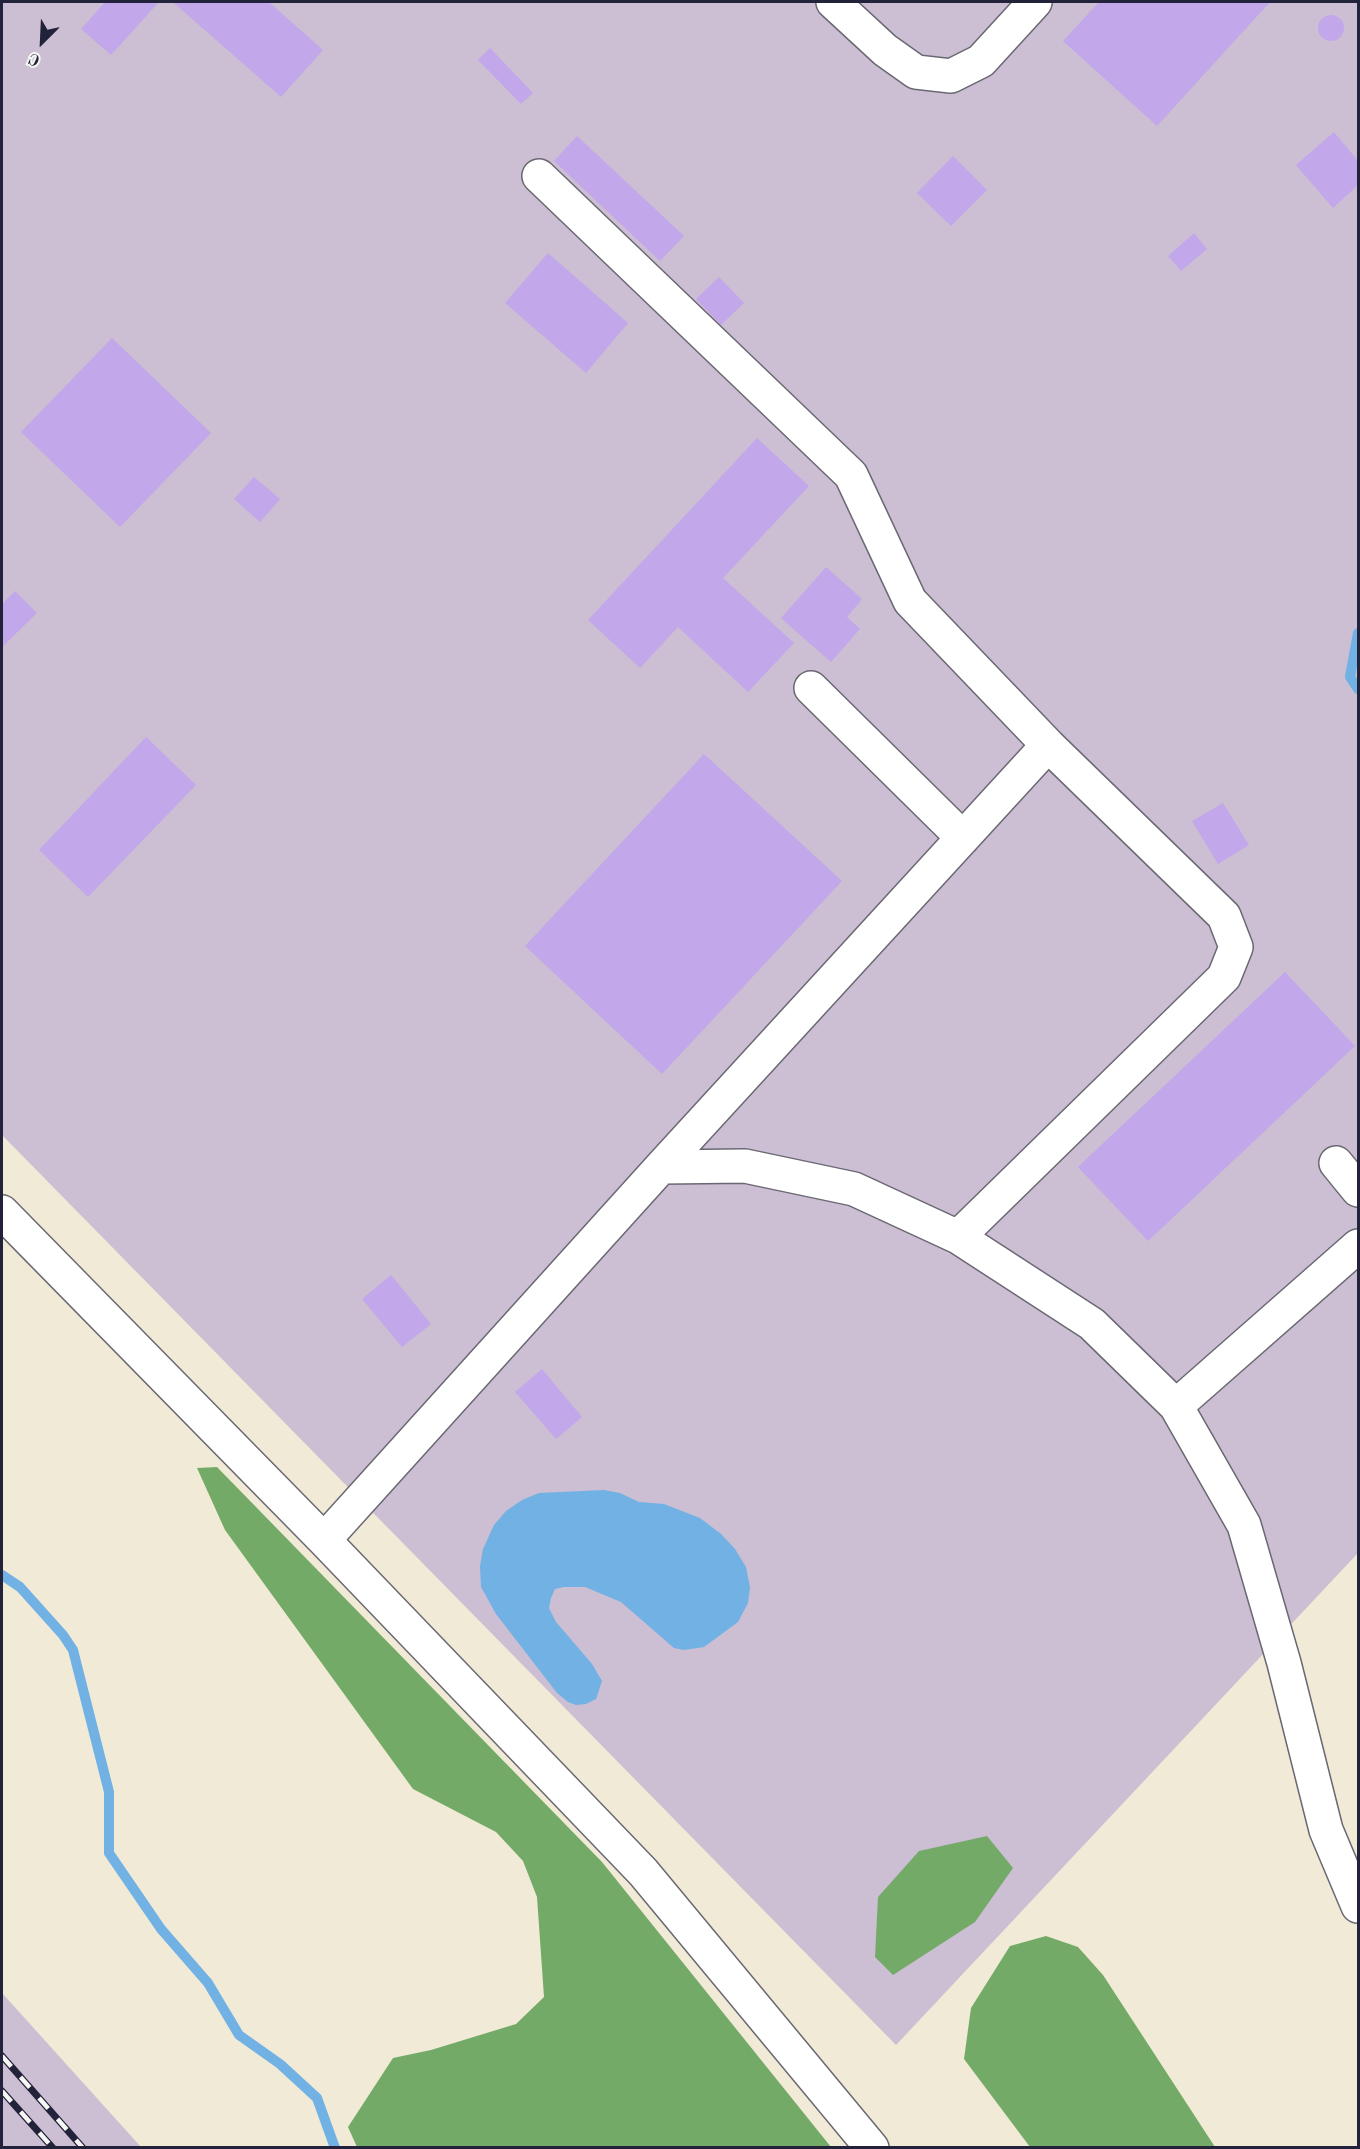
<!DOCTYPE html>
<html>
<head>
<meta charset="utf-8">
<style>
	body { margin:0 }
	#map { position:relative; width:1360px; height:2149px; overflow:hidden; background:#f1ead7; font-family:"Old Standard TT",serif }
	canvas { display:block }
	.frame { position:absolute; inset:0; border:3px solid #22223b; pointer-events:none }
	.north { position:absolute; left:12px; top:12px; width:60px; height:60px; -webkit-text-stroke:4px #f6f6f2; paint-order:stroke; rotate:204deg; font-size:16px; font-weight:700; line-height:24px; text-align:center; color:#22223b }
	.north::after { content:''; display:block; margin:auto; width:21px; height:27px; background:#22223b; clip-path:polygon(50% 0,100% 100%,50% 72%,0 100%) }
</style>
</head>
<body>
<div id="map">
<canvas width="1360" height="2149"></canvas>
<div class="frame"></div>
<div class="north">С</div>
</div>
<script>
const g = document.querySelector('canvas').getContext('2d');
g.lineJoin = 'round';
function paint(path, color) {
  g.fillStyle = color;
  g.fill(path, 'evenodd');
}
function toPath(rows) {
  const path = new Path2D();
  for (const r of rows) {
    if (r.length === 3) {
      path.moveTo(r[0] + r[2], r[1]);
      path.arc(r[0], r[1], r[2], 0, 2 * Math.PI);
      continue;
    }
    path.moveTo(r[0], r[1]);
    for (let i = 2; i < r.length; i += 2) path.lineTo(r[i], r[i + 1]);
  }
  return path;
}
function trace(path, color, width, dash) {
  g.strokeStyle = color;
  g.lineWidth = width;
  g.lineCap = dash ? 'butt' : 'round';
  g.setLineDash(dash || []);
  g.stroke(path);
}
paint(toPath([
	[2,2,1358,2,1358,1553,896,2045,2,1135],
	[2,1993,141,2147,2,2147]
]), '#ccbed3');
paint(toPath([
	[217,1467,602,1862,831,2147,357,2147,348,2127,393,2058,431,2050,516,2024,544,1997,537,1897,523,1861,496,1832,413,1789,225,1530,197,1468],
	[987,1836,1013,1868,975,1922,893,1975,875,1957,878,1897,919,1851],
	[1046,1936,1078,1947,1103,1975,1215,2147,1030,2147,964,2059,971,2008,1010,1946]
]), '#74aa67');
paint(toPath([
	[604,1490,620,1493,639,1502,664,1504,700,1518,721,1534,735,1549,746,1567,750,1587,748,1603,738,1622,704,1647,684,1650,674,1648,621,1602,585,1587,564,1587,555,1589,551,1598,549,1608,556,1622,592,1664,602,1681,596,1699,586,1704,576,1705,568,1702,557,1693,496,1614,481,1587,480,1566,483,1549,494,1525,506,1511,522,1500,539,1493]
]), '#71b1e4');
trace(toPath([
	[1358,633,1350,677,1358,689],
	[2,1575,20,1587,63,1635,73,1650,109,1792,109,1853,161,1929,208,1983,239,2035,280,2064,317,2098,335,2148]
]), '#71b1e4', 10);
paint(toPath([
	[105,2,159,2,111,55,81,29],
	[173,2,269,2,323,50,281,97],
	[1099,2,1270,2,1157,126,1063,41],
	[1331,28,13],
	[490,48,533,93,521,104,478,60],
	[1334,132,1358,161,1358,185,1333,208,1296,165],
	[577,136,684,236,660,261,554,161],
	[953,156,987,190,951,226,917,193],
	[1194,233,1207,249,1181,271,1168,256],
	[548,253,628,323,586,373,505,303],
	[719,277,744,303,721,325,696,299],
	[112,338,211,433,120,527,21,432],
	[757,438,809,486,723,578,794,643,748,692,678,627,640,668,588,620],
	[254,477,280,499,260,522,234,499],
	[826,567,862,599,847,617,860,629,831,662,781,618],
	[15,591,37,613,2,647,2,602,3,603],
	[146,737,196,785,88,897,39,850],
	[704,754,842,881,662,1074,525,946],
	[1223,803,1249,845,1218,864,1192,821],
	[1285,972,1355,1046,1148,1241,1078,1167],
	[391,1275,431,1324,402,1347,362,1299],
	[542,1369,582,1417,556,1439,515,1392]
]), '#c3a7eb');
const minor = toPath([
	[833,2,885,50,916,72,951,76,981,61,1035,2],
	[811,688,963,838],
	[1336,1163,1358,1190],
	[661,1167,745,1166,854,1189,958,1237,1092,1324,1176,1406,1244,1525,1284,1663,1326,1830,1358,1906],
	[2,1212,324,1540,643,1872,872,2148],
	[958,1237,1224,977,1236,947,1224,916,1048,745],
	[1176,1406,1358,1246],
	[324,1540,661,1167,1048,745,910,601,851,475,539,176]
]);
trace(minor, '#6a6872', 36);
trace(minor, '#fff', 33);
const rail = toPath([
	[2,2056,83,2148],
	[2,2091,53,2148]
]);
trace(rail, '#22223b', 7);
trace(rail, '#f6f6f2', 4.5, [14]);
</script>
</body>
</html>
